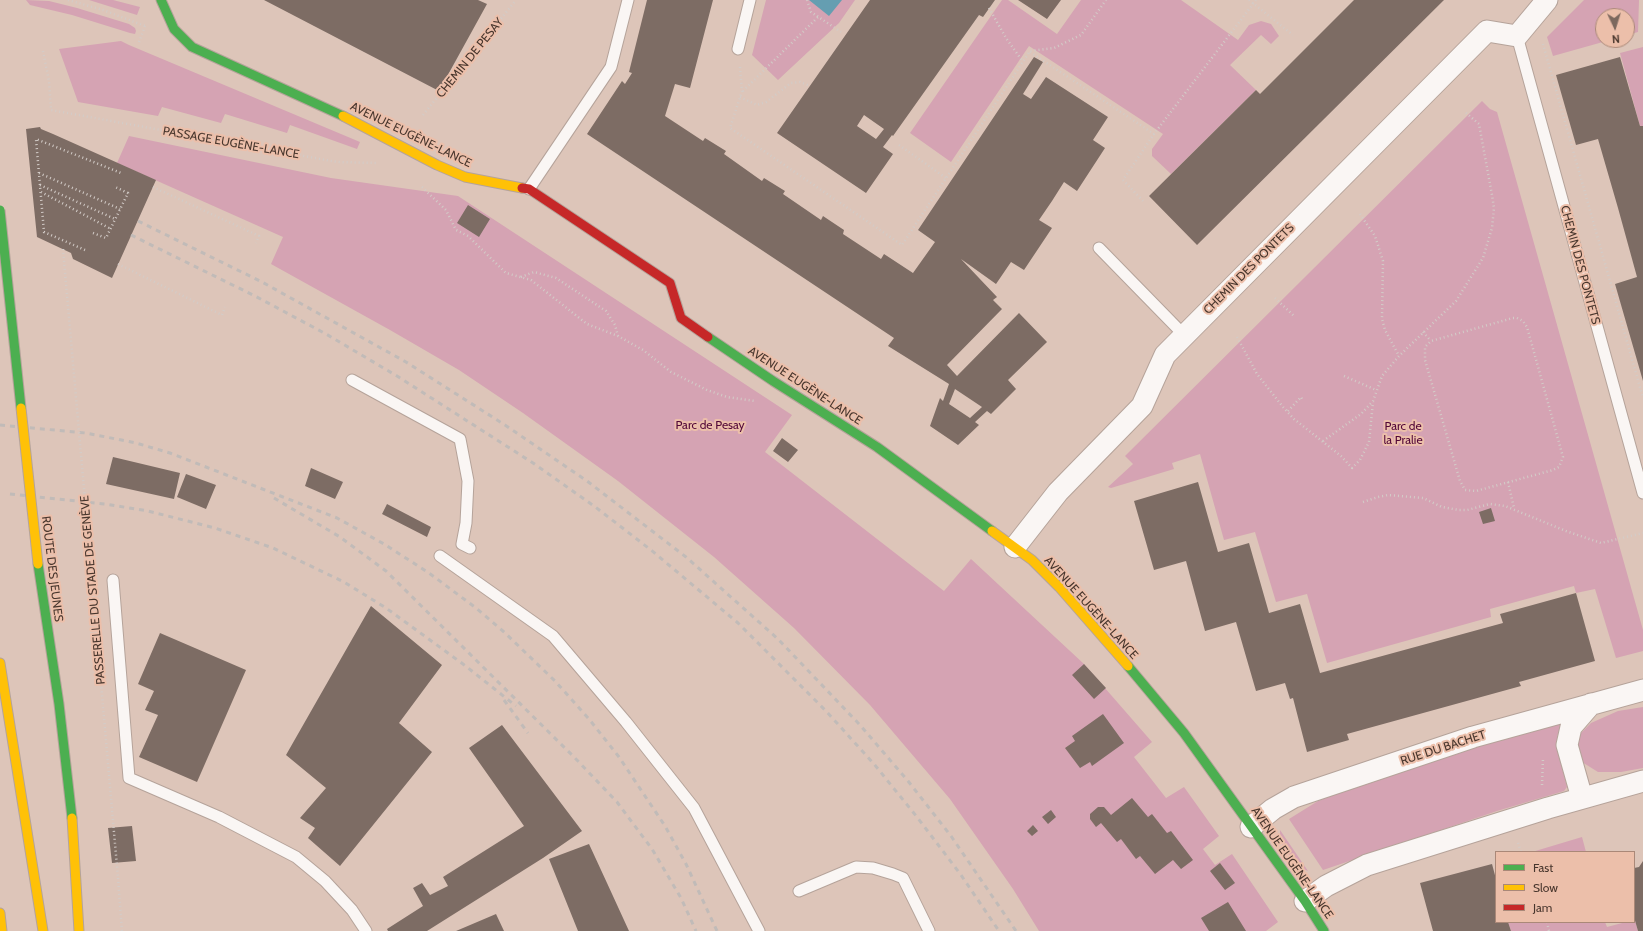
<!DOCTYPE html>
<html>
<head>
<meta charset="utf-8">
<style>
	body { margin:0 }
	#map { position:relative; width:1643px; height:931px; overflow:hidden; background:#ddc5b9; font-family:Cabin,sans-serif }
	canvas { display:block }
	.legend { position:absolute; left:1495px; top:851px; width:140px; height:72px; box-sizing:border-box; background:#ecbfaa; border:1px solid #aa8878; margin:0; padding:5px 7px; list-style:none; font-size:12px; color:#48362d }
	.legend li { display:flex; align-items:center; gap:8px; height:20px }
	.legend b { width:20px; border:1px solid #aa8878 }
	.north { position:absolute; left:1595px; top:8px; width:40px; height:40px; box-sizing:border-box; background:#ecbfaa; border:1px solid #aa8878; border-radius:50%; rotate:176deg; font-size:11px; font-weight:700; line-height:16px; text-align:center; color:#48362d }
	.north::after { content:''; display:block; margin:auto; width:14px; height:18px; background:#7c685e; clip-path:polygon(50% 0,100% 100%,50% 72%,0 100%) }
</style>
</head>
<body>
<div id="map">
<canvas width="1643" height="931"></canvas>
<ul class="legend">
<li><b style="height:5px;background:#4caf50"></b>Fast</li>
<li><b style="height:5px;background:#ffc107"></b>Slow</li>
<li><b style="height:5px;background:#c62828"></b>Jam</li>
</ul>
<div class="north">N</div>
</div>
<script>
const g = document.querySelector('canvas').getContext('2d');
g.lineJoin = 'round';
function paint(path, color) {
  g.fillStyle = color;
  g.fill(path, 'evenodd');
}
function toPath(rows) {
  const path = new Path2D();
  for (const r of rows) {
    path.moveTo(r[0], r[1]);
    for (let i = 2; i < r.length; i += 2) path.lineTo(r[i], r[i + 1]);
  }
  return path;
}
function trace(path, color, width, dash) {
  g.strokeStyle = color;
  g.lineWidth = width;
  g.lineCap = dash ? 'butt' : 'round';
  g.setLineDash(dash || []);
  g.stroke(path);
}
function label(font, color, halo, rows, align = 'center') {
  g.font = font + ' Cabin,sans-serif';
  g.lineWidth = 4;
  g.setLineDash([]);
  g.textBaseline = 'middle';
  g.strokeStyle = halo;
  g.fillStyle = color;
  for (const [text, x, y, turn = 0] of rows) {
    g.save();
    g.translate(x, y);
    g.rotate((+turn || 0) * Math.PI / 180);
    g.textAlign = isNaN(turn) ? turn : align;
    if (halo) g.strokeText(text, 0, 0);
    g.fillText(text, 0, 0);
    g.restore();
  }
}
paint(toPath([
	[26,0,49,1,77,8,129,24,135,28,136,31,135,34,130,33,72,15,30,5],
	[89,0,113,0,140,7,137,15],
	[766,0,855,0,839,23,778,80,752,55],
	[1002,0,1008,0,1057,34,1081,0,1181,0,1238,40,1249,25,1261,21,1271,24,1279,36,1271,44,1261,35,1230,65,1256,90,1171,174,1152,156,1152,149,1163,134,1029,46,951,162,910,133],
	[1584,0,1639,0,1638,32,1627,35,1627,16,1603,16,1603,40,1610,40,1553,56,1547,37],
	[121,41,129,45,360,142,357,149,290,125,287,133,225,114,221,123,162,107,158,116,78,102,59,49],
	[1643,47,1643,126,1640,126,1620,53],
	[1482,101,1490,109,1497,112,1643,630,1643,651,1616,658,1595,589,1576,593,1574,586,1490,609,1491,617,1327,663,1307,594,1276,602,1255,532,1224,540,1200,454,1172,463,1174,469,1111,488,1108,487,1133,464,1125,456],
	[129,136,331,178,458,196,792,415,765,452,944,591,971,559,1084,664,1152,742,1134,757,1166,798,1184,787,1219,836,1203,849,1215,865,1232,854,1278,922,1266,931,1039,931,1013,889,950,799,870,705,794,628,714,557,618,481,523,413,459,370,390,330,271,264,283,237,117,163],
	[1643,707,1643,768,1621,772,1598,772,1582,762,1577,749,1579,735,1591,723,1618,711],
	[1562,722,1557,737,1557,748,1567,787,1564,791,1497,811,1323,870,1289,819,1318,801,1404,768,1487,740],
	[1280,830,1308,871,1297,866,1284,848,1280,840],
	[1582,837,1586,852,1532,852],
	[1635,920,1638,931,1511,931,1508,922,1605,922,1607,927,1626,922,1634,922]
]), '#d5a3b3');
paint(toPath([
	[809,0,842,0,829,16]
]), '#659eb1');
paint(toPath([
	[264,0,478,0,487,4,439,91],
	[647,0,713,0,690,88,675,84,665,116,703,141,705,138,726,151,724,154,762,181,764,178,785,191,783,194,821,220,823,216,844,230,843,234,881,259,884,254,913,273,935,242,918,230,1034,57,1043,62,1023,94,1031,99,1046,77,1108,117,1093,140,1105,148,1077,191,1064,182,1052,201,1039,220,1052,228,1024,270,1011,262,996,284,961,259,997,297,993,300,1002,309,947,365,957,376,1019,313,1047,342,1008,380,1016,389,991,414,987,411,975,422,979,425,958,445,930,426,940,398,943,401,949,384,888,346,894,338,587,134,622,81,625,84,632,73,629,72],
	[955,389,982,407,970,418,949,404],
	[870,0,995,0,983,17,979,15,893,136,892,135,883,147,893,154,866,193,777,133],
	[864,115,884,129,876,139,857,126],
	[1018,0,1061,0,1047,19],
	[1354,0,1444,0,1197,245,1149,196,1256,90,1260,94],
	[1620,57,1640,126,1643,126,1643,381,1615,284,1637,277,1618,208,1598,139,1576,145,1556,75],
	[40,127,41,129,53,134,156,180,112,278,73,259,71,253,37,237,26,129],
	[468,205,490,219,479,237,457,223],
	[782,438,798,450,788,462,773,451],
	[113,457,180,473,174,499,106,484],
	[311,468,343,482,335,499,305,486],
	[186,474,216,485,206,509,177,497],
	[1198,482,1218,552,1249,543,1269,613,1300,604,1320,673,1503,623,1500,614,1576,593,1595,661,1519,682,1521,686,1347,734,1349,740,1307,752,1293,698,1290,699,1285,683,1256,691,1236,622,1205,631,1186,561,1154,570,1134,501],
	[387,504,431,527,427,537,382,514],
	[1491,508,1495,521,1483,524,1479,512],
	[371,606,442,665,399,723,432,752,340,866,308,838,315,828,300,818,326,788,286,755],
	[160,633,246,670,197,782,139,757,158,715,145,710,154,691,138,684],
	[1084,664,1106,688,1094,699,1072,675],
	[1103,714,1124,743,1092,766,1090,762,1080,768,1065,748,1075,741,1072,736],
	[502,725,582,831,543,858,427,931,388,931,387,929,423,906,413,888,422,883,430,895,448,886,443,877,524,826,469,748],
	[1132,798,1148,817,1152,814,1167,833,1171,831,1193,860,1181,869,1173,860,1155,874,1140,856,1136,859,1121,839,1117,842,1101,823,1096,827,1090,819,1090,814,1098,807,1104,807,1111,815],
	[1051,810,1056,817,1048,824,1042,817],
	[1033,825,1038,831,1032,836,1027,831],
	[132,826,136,861,112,863,108,828],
	[589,844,607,883,629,931,578,931,549,859],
	[1643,861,1643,931,1638,931,1634,917,1634,868,1639,867],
	[1220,863,1235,883,1225,890,1210,871],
	[1492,864,1496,879,1496,922,1508,922,1511,931,1433,931,1420,883],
	[1228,902,1246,931,1209,931,1201,918],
	[496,914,504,931,456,931]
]), '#7d6c64');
const lane = toPath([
	[1517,36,1643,493],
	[738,49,750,0],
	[529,189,611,67,628,0],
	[1099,248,1184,335],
	[352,380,460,439,468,481,466,523,462,544,470,548],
	[440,556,553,636,626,722,694,808,759,931],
	[113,580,129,778,219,817,296,857,325,881,352,910,366,931],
	[799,891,856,867,873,868,893,874,903,878,929,931]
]);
const street = toPath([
	[1015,547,1058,492,1142,406,1165,355,1487,31,1517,36,1547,0],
	[1582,798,1567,745,1571,727,1591,704],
	[1251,827,1273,809,1294,797,1473,737,1643,690],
	[1305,901,1326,886,1367,865,1548,808,1643,781]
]);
const fast = toPath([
	[161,0,174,29,192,47,343,116],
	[708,337,773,381,877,447,992,531],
	[38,564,59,704,72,818],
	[1128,666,1184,733,1305,901,1324,931]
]);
const slow = toPath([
	[343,116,437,165,465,177,522,188],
	[992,531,1032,560,1059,587,1128,666],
	[0,663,43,931],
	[72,818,79,931],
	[0,913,2,931]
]);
const jam = toPath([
	[522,188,529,189,670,283,681,318,708,337]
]);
trace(lane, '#b5a39a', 13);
trace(street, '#b5a39a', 23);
trace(fast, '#b5a39a', 11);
trace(slow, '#b5a39a', 11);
trace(jam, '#b5a39a', 11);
trace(toPath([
	[68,0,103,10,145,26],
	[807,0,811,12,841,32],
	[1249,0,1293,35],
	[989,8,1006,38,1023,62],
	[139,42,145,26],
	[1543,44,1643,398],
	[43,51,49,81,51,110,337,162,377,163],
	[1030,52,1154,134,1256,0],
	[740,67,742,91,730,128,902,245,1030,51,1054,48,1081,35,1106,0],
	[743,91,818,17],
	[740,97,757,105,766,102,791,83,800,82,810,86],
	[423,115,516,0],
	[899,145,946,178],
	[39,173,120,209],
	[40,185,115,219],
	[153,187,259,236,256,243],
	[422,187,446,210,456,230,468,236,506,273,531,280,587,324,618,336,643,350,671,372,707,390,727,397,755,401],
	[41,192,111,229],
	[1143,201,1123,180,1154,134],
	[1360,214,1375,236,1383,261,1382,319,1385,330,1399,356],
	[93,233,106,238,128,193,115,187],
	[85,250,44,232,36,139,121,173],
	[118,264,222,315,225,307],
	[521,277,534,272,556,278,606,311,615,325,618,336],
	[1275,298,1295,317],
	[1513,318,1517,318,1523,321,1527,327,1563,457,1559,467,1553,470,1476,491,1465,490,1460,481,1425,360,1425,347,1431,341,1513,318],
	[1423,332,1431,341],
	[1237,337,1257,374,1283,407,1294,419,1341,456,1352,468,1360,460,1369,442,1373,402],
	[1344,376,1376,390],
	[1288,411,1301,397,1302,399],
	[1323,441,1361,414,1373,401,1382,376,1399,356,1456,301,1483,258,1492,228,1494,208,1492,195,1479,124,1465,112],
	[1508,482,1514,508],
	[1363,502,1378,497,1388,495,1423,498,1442,507,1459,510,1467,510,1490,504,1505,506,1566,531,1601,543,1643,533],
	[1542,785,1543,758],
	[1518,843,1521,852],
	[118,878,122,931],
	[1547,922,1549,931]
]), '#d3ccc8', 2.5, [1, 3]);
trace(lane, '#faf6f4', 11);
trace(street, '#faf6f4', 21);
trace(fast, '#4caf50', 9);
trace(slow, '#ffc107', 9);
trace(jam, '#c62828', 9);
trace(toPath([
	[138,221,262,282,406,362,505,425,587,481,686,557,778,639,860,725,908,781,951,836,1016,931],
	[131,235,255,296,326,334,397,376,533,463,594,506,651,550,738,623,826,711,874,764,917,817,961,875,999,931],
	[0,425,86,433,136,443,170,453,337,518,384,544,429,573,476,608,504,632,555,681,589,719,619,757,665,826,686,864,717,931],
	[10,494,105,504,148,511,215,528,273,548,344,582,386,608,463,664,516,706],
	[274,498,340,537,386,571,574,757,617,802,652,849,681,898,696,931],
	[504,700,528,733]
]), '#c1bbb8', 3, [5, 5]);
const fastBridge = toPath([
	[0,210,21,408]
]);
const slowBridge = toPath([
	[21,408,38,564]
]);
trace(fastBridge, '#b5a39a', 11, []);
trace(slowBridge, '#b5a39a', 11, []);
trace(toPath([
	[63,249,118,878]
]), '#d3ccc8', 2.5, [1, 3]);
trace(fastBridge, '#4caf50', 9);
trace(slowBridge, '#ffc107', 9);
label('12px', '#48362d', '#ecbfaa', [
	["CHEMIN DE PESAY",470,58,-51],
	["AVENUE EUGÈNE-LANCE",411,135,26],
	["PASSAGE EUGÈNE-LANCE",231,143,10],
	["CHEMIN DES PONTETS",1580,265,75],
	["CHEMIN DES PONTETS",1249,269,-45],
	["AVENUE EUGÈNE-LANCE",805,386,33],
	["ROUTE DES JEUNES",52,569,83],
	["PASSERELLE DU STADE DE GENÈVE",93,590,-95],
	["AVENUE EUGÈNE-LANCE",1091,608,48],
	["RUE DU BACHET",1443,748,-18],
	["AVENUE EUGÈNE-LANCE",1292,863,55]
]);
label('12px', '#520738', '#ecbfaa', [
	["Parc de Pesay",710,425],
	["Parc de",1403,426],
	["la Pralie",1403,440]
]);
</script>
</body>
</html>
